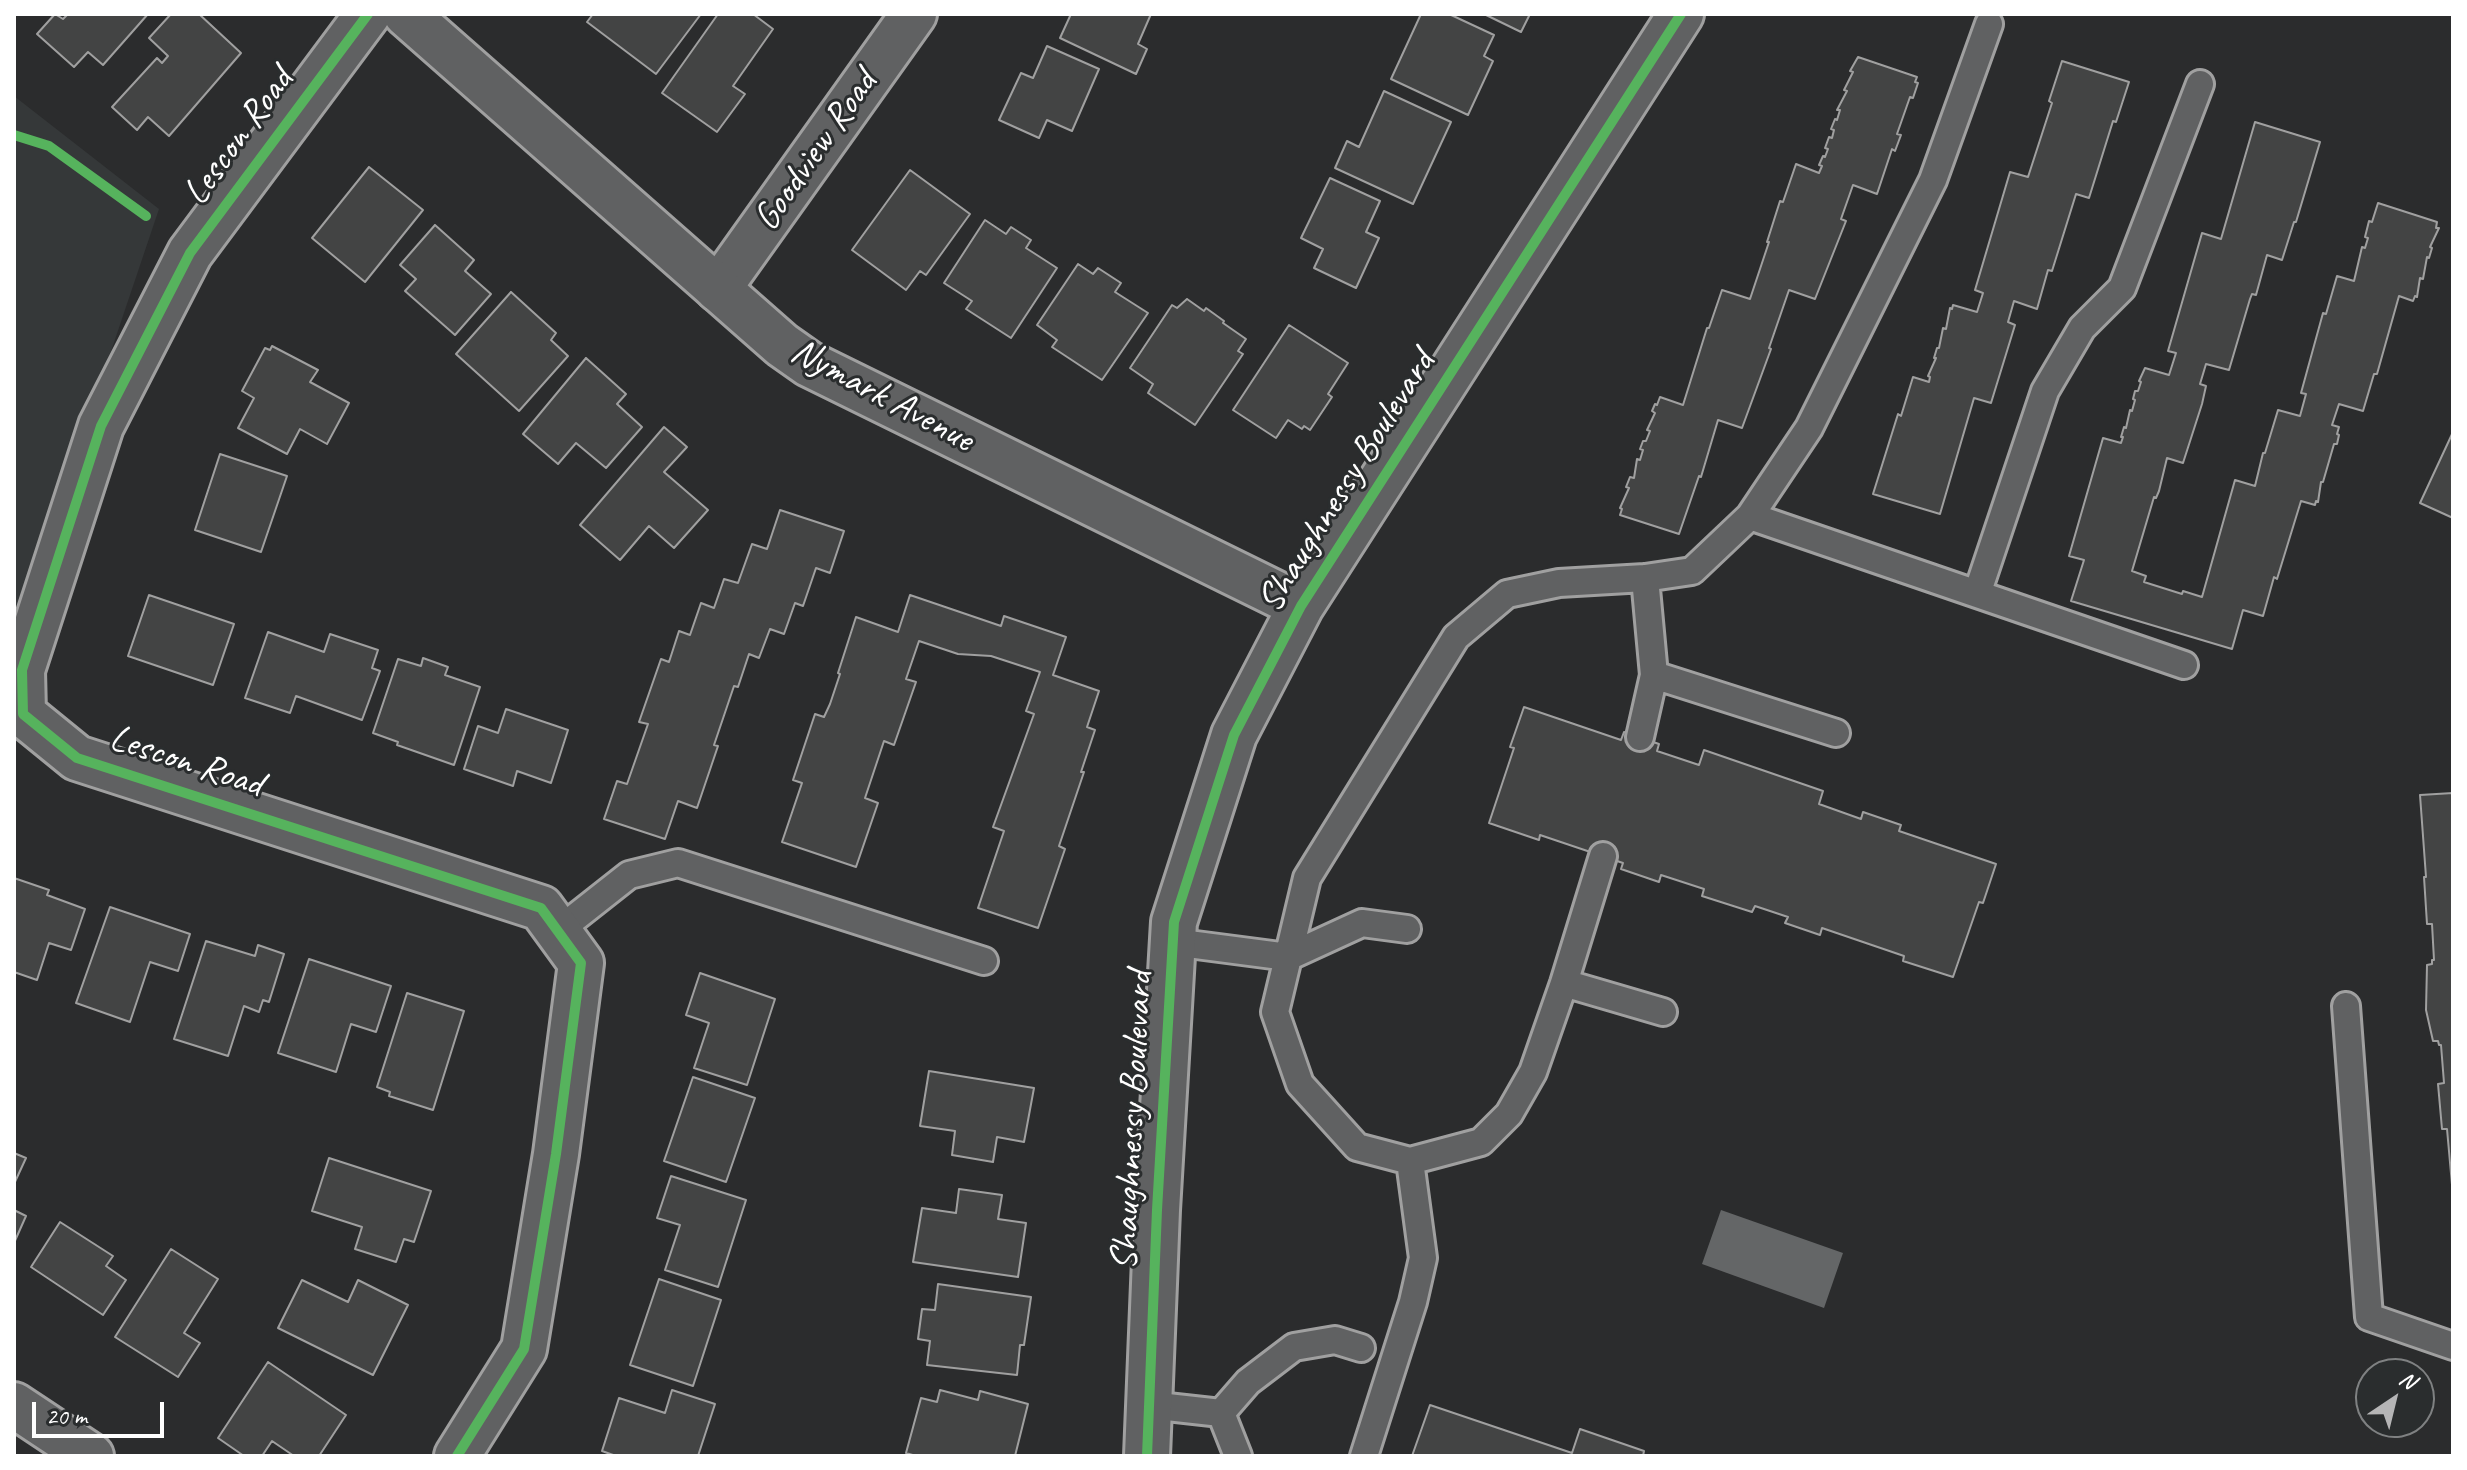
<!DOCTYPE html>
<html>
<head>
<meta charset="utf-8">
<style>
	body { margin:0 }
	#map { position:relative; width:2467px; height:1470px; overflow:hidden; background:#2b2c2d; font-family:Caveat,sans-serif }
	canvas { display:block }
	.frame { position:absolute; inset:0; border:16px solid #fff; pointer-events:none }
	.north { position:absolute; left:2355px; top:1358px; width:80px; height:80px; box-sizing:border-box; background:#2a2d2e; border:2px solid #7f8182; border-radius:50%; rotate:35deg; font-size:22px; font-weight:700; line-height:32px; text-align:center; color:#fff }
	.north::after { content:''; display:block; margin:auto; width:28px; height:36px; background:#b5b5b6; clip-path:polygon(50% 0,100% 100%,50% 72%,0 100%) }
	.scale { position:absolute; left:32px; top:1402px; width:132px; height:36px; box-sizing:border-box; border:4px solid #fff; border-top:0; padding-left:10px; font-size:24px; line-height:28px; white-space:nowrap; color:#fff; -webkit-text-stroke:6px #2a2d2e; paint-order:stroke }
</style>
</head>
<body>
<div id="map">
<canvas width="2467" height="1470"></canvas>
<div class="frame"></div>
<div class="north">N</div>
<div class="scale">20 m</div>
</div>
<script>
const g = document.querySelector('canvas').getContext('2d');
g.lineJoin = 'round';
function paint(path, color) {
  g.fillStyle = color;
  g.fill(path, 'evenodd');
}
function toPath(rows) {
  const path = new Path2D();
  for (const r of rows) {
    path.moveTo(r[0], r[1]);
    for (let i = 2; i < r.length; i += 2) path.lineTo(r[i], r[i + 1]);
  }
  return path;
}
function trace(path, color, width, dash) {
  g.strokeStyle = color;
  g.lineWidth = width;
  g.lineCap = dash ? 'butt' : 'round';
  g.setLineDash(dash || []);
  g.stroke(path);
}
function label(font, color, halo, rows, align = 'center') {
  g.font = font + ' Caveat,sans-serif';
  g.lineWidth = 6;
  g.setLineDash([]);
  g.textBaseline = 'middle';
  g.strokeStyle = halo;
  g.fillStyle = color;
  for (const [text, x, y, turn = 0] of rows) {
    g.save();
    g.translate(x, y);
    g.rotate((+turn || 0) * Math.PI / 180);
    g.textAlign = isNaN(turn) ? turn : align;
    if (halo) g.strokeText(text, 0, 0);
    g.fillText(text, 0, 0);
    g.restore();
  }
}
paint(toPath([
	[14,96,159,209,14,639]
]), '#353839');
paint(toPath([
	[1721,1210,1843,1253,1824,1308,1702,1264]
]), '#646667');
const building = toPath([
	[55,14,63,19,68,14,148,14,103,65,88,52,74,67,37,34,55,14],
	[171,14,199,14,241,53,169,136,148,117,137,130,112,107,157,58,162,63,168,56,149,38,171,14],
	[593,14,701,14,656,74,587,22,593,14],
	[718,14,753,14,773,29,733,86,745,94,717,132,662,93,718,14],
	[1071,14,1151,14,1138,44,1147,49,1136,74,1060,38,1071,14],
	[1421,14,1449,14,1494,35,1484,56,1493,61,1468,115,1391,79,1421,14],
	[1484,14,1530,14,1521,32,1484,14],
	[1047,46,1099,69,1072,131,1047,120,1039,138,999,120,1021,73,1033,78,1047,46],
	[1858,57,1917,77,1915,82,1918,83,1913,98,1910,97,1897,134,1901,135,1895,151,1892,149,1877,194,1853,185,1841,219,1846,221,1815,299,1789,290,1769,348,1771,349,1742,428,1718,420,1701,477,1699,476,1679,534,1620,515,1622,509,1620,508,1629,488,1626,487,1630,477,1634,478,1637,459,1640,460,1643,450,1640,449,1643,441,1646,441,1650,431,1647,430,1655,413,1652,411,1655,404,1657,405,1660,397,1683,405,1707,328,1709,328,1722,290,1750,299,1769,242,1767,242,1780,201,1783,202,1796,164,1819,173,1822,166,1819,165,1823,156,1825,157,1828,149,1825,148,1829,137,1832,138,1834,130,1831,129,1835,119,1837,120,1840,110,1837,110,1847,91,1844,90,1853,72,1850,71,1858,57],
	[2062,61,2129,82,2116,122,2113,121,2089,198,2076,194,2052,271,2048,270,2037,309,2014,301,2008,322,2015,325,1991,403,1974,398,1940,514,1873,494,1898,414,1901,416,1913,377,1929,382,1930,377,1928,376,1936,358,1934,358,1937,348,1939,348,1943,328,1946,329,1950,308,1952,309,1953,305,1977,312,1983,293,1975,290,2010,172,2028,177,2052,103,2049,101,2062,61],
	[1384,91,1451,122,1413,204,1335,168,1347,141,1359,147,1384,91],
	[2255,122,2320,142,2296,222,2294,222,2282,260,2267,255,2256,295,2252,294,2250,299,2229,370,2206,364,2200,384,2206,386,2202,404,2183,463,2167,458,2159,491,2156,498,2154,497,2132,571,2146,576,2144,582,2182,594,2183,591,2202,597,2235,480,2255,486,2263,453,2265,453,2278,410,2300,416,2306,394,2301,393,2323,313,2326,314,2337,276,2354,281,2362,247,2365,248,2368,238,2365,237,2369,221,2372,222,2378,203,2437,222,2436,228,2439,228,2430,247,2432,248,2429,258,2427,257,2423,279,2420,278,2417,297,2415,296,2413,301,2399,296,2377,374,2374,374,2363,411,2339,404,2332,425,2339,427,2337,434,2339,435,2337,444,2334,444,2323,482,2321,482,2318,502,2316,501,2315,505,2301,501,2277,579,2274,577,2263,616,2243,610,2232,649,2071,601,2084,560,2069,556,2103,438,2121,443,2123,437,2121,437,2124,427,2126,428,2130,410,2132,411,2135,400,2133,399,2135,391,2138,391,2141,382,2139,381,2145,368,2169,375,2176,353,2168,351,2202,233,2221,239,2255,122],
	[369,167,423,210,365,282,312,238,369,167],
	[910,170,970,214,926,275,920,271,906,290,852,250,910,170],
	[1330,178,1380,201,1366,232,1379,238,1356,288,1314,268,1323,249,1301,238,1330,178],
	[985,220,1006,234,1011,227,1031,240,1026,248,1057,268,1011,338,966,309,972,301,944,283,985,220],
	[435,225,474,260,465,271,491,294,455,335,405,291,416,279,400,265,435,225],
	[1078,264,1093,274,1098,268,1121,283,1115,292,1148,313,1102,380,1052,347,1057,340,1037,325,1078,264],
	[511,292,556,333,551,340,568,356,519,411,456,354,511,292],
	[1187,299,1204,311,1206,308,1224,321,1223,323,1246,339,1238,351,1243,354,1195,425,1148,393,1153,384,1130,368,1172,305,1177,308,1187,299],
	[1289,325,1348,363,1328,394,1332,397,1310,430,1304,426,1302,429,1288,420,1276,438,1233,410,1289,325],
	[272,346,318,370,310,382,349,403,327,444,300,429,287,454,238,428,254,398,242,391,265,348,270,350,272,346],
	[586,358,626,394,617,404,642,427,606,468,576,443,558,464,523,434,586,358],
	[664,427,687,447,664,472,708,510,674,548,649,526,620,560,580,525,664,427],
	[2453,432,2453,518,2420,503,2453,432],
	[220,454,287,476,261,552,195,530,220,454],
	[780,510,844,531,830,573,816,568,803,606,795,603,784,634,770,629,759,658,749,654,738,687,734,686,714,745,718,746,697,808,678,801,665,839,604,819,617,781,627,784,648,724,639,722,661,659,669,662,679,631,690,635,701,603,714,608,724,579,738,583,752,544,767,549,780,510],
	[149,595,234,624,213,685,128,656,149,595],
	[910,595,1001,626,1004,616,1066,637,1053,675,1099,691,1087,727,1095,730,1081,772,1084,772,1059,846,1065,849,1038,928,978,908,1004,831,993,827,1034,714,1026,711,1040,672,991,656,958,654,919,641,906,679,916,682,894,745,884,741,865,798,878,803,856,867,782,842,802,783,793,780,815,714,824,717,830,704,840,674,838,673,856,617,898,632,910,595],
	[268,632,324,652,330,634,378,650,372,668,380,671,362,720,296,696,290,713,245,698,268,632],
	[423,658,448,667,445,675,480,687,454,765,397,745,398,742,373,733,398,659,421,666,423,658],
	[1524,707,1621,740,1624,732,1659,744,1657,751,1699,765,1704,750,1823,791,1819,804,1861,819,1863,812,1901,825,1899,831,1996,864,1983,903,1979,902,1953,977,1903,961,1904,956,1822,928,1820,935,1785,923,1788,917,1755,906,1752,912,1702,896,1704,889,1661,875,1659,882,1621,869,1623,863,1540,835,1539,840,1489,823,1514,748,1510,747,1524,707],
	[506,709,568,730,551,783,517,771,513,786,464,769,478,726,498,733,506,709],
	[2453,793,2453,1196,2447,1129,2442,1129,2438,1084,2444,1083,2441,1045,2439,1045,2438,1041,2433,1041,2426,1010,2427,965,2432,964,2432,960,2434,960,2432,924,2427,924,2424,877,2426,877,2420,795,2453,793],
	[14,878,49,890,47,895,85,909,71,950,49,943,37,980,14,972,14,878],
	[110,907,190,934,178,971,150,962,130,1022,76,1003,110,907],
	[206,941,255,956,258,945,284,954,269,1002,263,1000,259,1012,244,1006,228,1056,174,1039,206,941],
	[309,959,391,986,376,1032,351,1024,336,1072,278,1053,309,959],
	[700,973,775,999,747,1085,694,1068,709,1023,686,1015,700,973],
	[407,993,464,1011,433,1110,389,1096,390,1092,377,1087,407,993],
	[929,1071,1034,1088,1024,1142,997,1137,993,1162,952,1155,955,1131,920,1126,929,1071],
	[693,1077,755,1098,726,1182,664,1161,693,1077],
	[14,1153,26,1158,14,1184,14,1153],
	[329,1158,431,1191,414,1242,404,1239,396,1262,355,1249,362,1227,312,1211,329,1158],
	[671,1176,746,1200,718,1287,665,1270,680,1225,657,1218,671,1176],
	[959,1189,1002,1195,998,1219,1026,1223,1018,1277,913,1262,922,1208,956,1213,959,1189],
	[14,1210,26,1216,14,1243,14,1210],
	[60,1222,113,1256,106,1266,126,1280,103,1315,31,1267,60,1222],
	[171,1249,218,1279,184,1333,200,1343,178,1377,115,1337,171,1249],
	[659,1279,721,1300,693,1386,630,1365,659,1279],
	[302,1280,348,1302,358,1280,408,1305,373,1375,278,1328,302,1280],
	[938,1284,1031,1297,1024,1345,1020,1345,1017,1375,927,1365,930,1341,918,1339,922,1309,935,1310,938,1284],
	[268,1362,346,1415,319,1456,294,1456,272,1441,262,1456,244,1456,218,1438,268,1362],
	[672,1390,715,1404,698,1456,616,1456,602,1451,619,1398,665,1413,672,1390],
	[940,1390,978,1400,980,1391,1028,1404,1015,1456,916,1456,906,1453,921,1398,937,1402,940,1390],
	[1430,1405,1572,1453,1580,1429,1644,1451,1643,1456,1412,1456,1430,1405]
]);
paint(building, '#434444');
trace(building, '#a0a0a0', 2);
const service = toPath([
	[1750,516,2184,665],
	[1977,594,2045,391,2082,328,2122,288,2200,84],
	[1654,675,1836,733],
	[1640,737,1654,675,1645,578],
	[1603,856,1564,983,1533,1072,1509,1114,1481,1142,1410,1161,1357,1147,1300,1084,1275,1012,1307,878,1456,637,1507,594,1559,583,1645,578,1692,571,1750,516,1809,428,1933,180,1989,24],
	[558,931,629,875,678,863,984,961],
	[1173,942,1288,957,1362,923,1407,929],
	[1564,983,1663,1012],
	[2346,1006,2369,1317,2453,1346],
	[1149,1405,1221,1413],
	[1221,1413,1248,1382,1294,1347,1335,1340,1361,1348],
	[1221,1413,1238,1456],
	[1364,1456,1413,1302,1423,1258,1410,1161]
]);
const minor = toPath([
	[368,14,190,253,101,426,22,670,23,714,77,758,541,908,581,963,556,1154,524,1349,457,1456],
	[718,289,914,14],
	[14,1405,91,1456]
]);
const tertiary = toPath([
	[406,14,782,345,809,364,1301,606],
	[1147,1456,1157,1210,1174,922,1234,735,1301,606,1681,14]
]);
trace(service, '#a0a0a0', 32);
trace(minor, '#a0a0a0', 50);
trace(tertiary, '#a0a0a0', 50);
trace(service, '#606162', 26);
trace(minor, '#606162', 44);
trace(tertiary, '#606162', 44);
trace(toPath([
	[368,14,190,253,101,426,22,670,23,714,77,758,541,908,581,963,556,1154,524,1349,457,1456],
	[14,135,49,146,146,216],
	[1147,1456,1157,1210,1174,922,1234,735,1301,606,1681,14]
]), '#56b35d', 10);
label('38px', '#fff', '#2a2d2e', [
	["Lescon Road",239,137,-54],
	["Goodview Road",816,151,-55],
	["Nymark Avenue",882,396,28],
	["Shaughnessy Boulevard",1347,482,-58],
	["Lescon Road",186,762,18],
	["Shaughnessy Boulevard",1133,1121,-87]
]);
</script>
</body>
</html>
